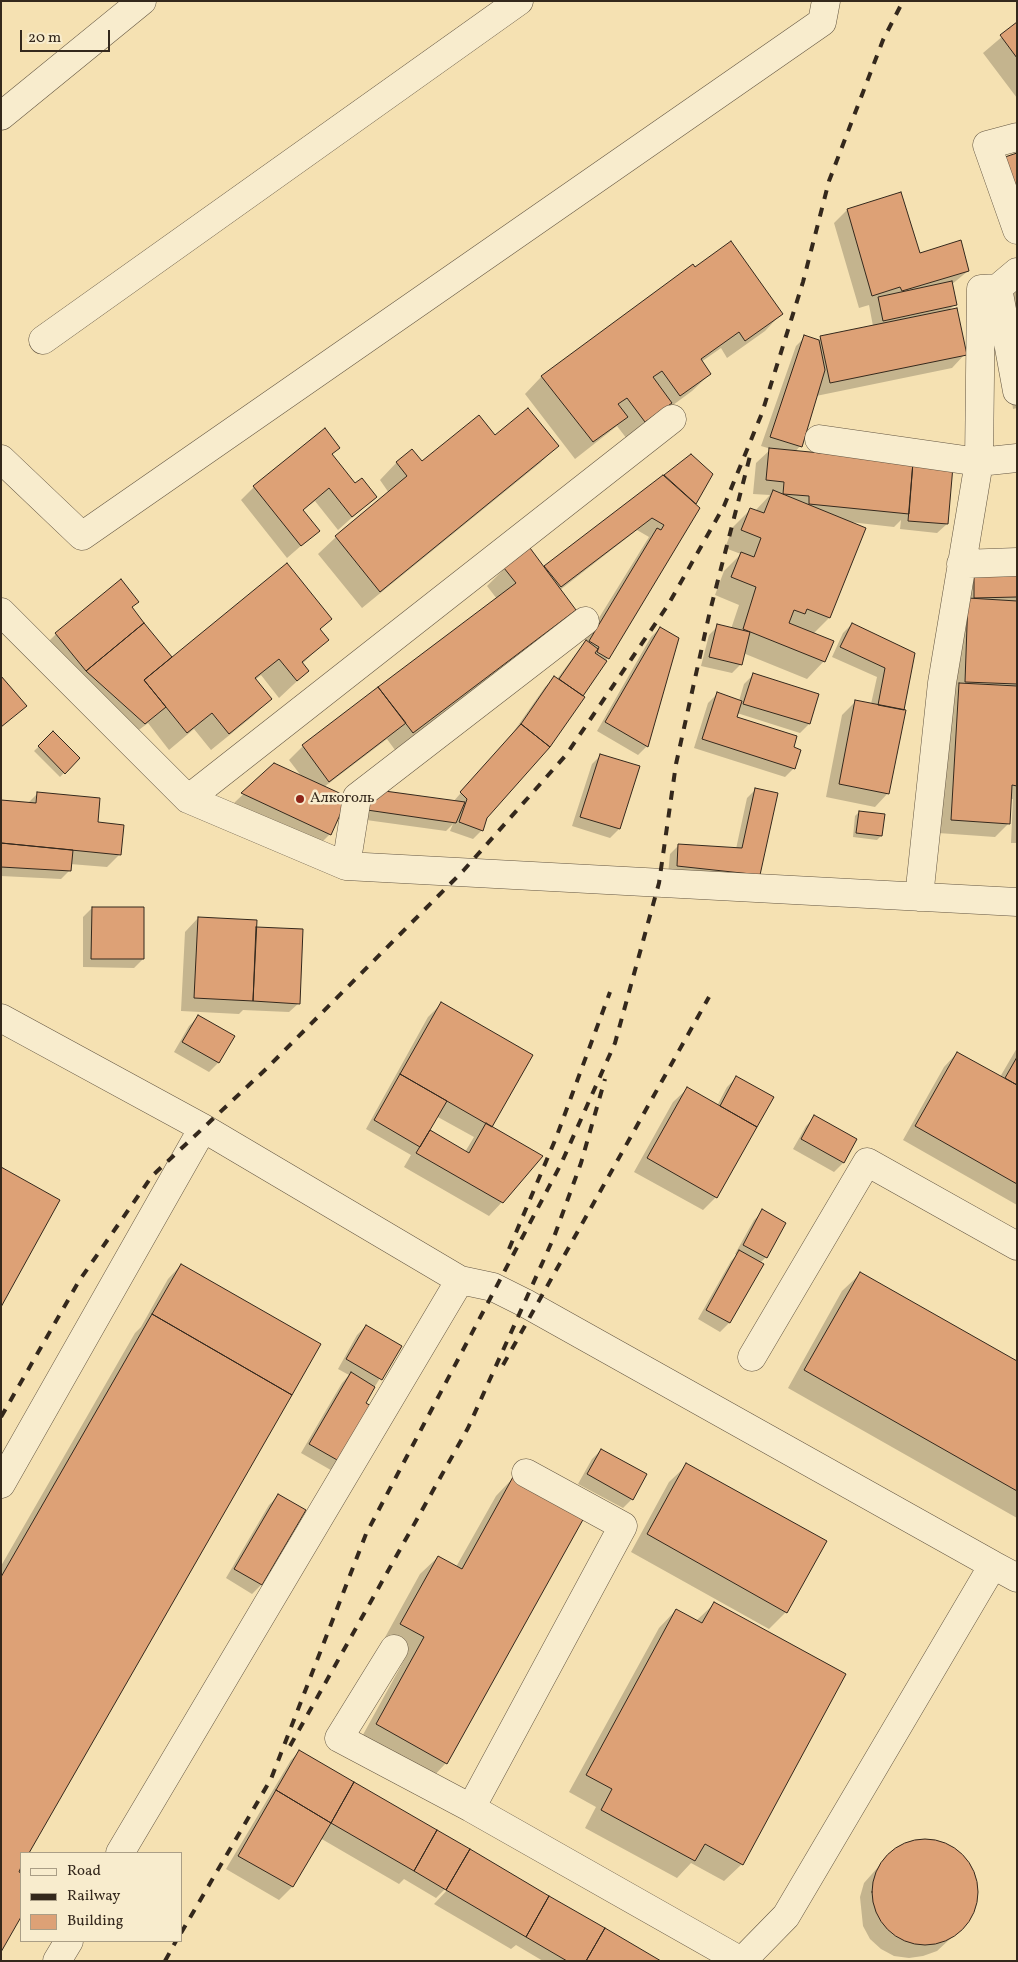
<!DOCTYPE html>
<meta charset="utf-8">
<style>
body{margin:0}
#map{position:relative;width:1018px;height:1962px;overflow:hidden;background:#f5e1b2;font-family:Vollkorn,serif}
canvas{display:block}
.frame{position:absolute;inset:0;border:2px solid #34281c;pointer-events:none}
.legend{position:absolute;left:20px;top:1852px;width:162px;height:90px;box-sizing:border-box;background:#f8eccd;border:1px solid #aa9e86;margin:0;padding:6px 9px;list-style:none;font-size:15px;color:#34281c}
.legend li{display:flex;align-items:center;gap:10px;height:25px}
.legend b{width:25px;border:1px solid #aa9e86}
.scale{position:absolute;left:20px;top:30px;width:90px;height:22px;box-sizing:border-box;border:2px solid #34281c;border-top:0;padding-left:6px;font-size:15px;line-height:18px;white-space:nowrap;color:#34281c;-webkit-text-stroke:4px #f8eccd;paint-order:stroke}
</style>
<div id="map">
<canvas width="1018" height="1962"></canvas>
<div class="frame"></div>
<ul class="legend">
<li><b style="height:6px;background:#f8eccd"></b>Road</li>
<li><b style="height:6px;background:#34281c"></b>Railway</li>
<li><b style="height:14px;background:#dda176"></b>Building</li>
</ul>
<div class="scale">20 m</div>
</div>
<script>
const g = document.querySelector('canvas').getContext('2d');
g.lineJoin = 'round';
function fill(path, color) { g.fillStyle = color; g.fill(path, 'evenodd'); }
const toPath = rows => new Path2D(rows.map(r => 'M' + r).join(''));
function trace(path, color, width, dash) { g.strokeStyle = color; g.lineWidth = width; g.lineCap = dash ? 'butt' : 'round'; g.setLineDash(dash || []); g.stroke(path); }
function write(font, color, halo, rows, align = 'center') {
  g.font = font + ' Vollkorn,serif'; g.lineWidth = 5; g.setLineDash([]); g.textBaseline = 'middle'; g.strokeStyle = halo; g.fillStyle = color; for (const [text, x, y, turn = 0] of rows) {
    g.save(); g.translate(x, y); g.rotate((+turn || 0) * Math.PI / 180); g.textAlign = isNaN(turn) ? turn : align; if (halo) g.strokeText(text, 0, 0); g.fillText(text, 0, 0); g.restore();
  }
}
const shadow = toPath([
 [1017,24,1017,98,983,53],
 [901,194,919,254,968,271,951,285,955,304,949,310,965,354,952,368,816,396,800,446,795,452,947,524,937,533,900,529,901,520,894,527,850,522,864,529,829,618,813,634,824,661,807,679,743,653,741,664,732,673,701,666,709,635,718,626,731,629,739,605,715,595,724,571,741,554,725,548,733,527,751,509,755,511,770,495,753,494,756,463,771,449,761,446,796,346,805,337,818,341,821,337,873,326,869,305,859,308,834,223,847,210],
 [1017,285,1017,408,1013,409,999,295],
 [782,313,765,331,727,358,721,348,701,362,710,374,692,391,627,439,617,426,575,459,525,394,542,376],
 [495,436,557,446,540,463,362,608,318,554,336,537,389,493,380,480,397,462,422,463],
 [339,448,331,455,355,485,375,497,338,530,315,501,302,511,318,531,287,558,241,500,254,487],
 [691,456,694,504,698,508,608,658,486,817,482,830,473,839,450,831,453,824,446,831,359,819,362,800,453,802,512,734,545,687,554,678,557,679,581,647,649,537,637,530,560,590,575,610,557,627,395,750,387,739,324,787,347,798,330,834,321,843,234,803,275,764,302,777,289,760,303,746,497,599,487,586,504,569,529,550,543,568],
 [1017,575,1017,843,1011,843,1013,799,1010,799,1009,823,995,837,938,833,955,613,974,576],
 [131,608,172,659,331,619,319,630,327,640,302,664,308,671,279,698,261,675,255,680,270,699,253,716,211,750,194,729,169,750,148,723,131,736,47,643,56,634],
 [852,624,914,653,888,793,875,807,826,797,842,715,856,701,871,704,877,677,832,657,843,633],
 [660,628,647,746,638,755,597,731,651,637],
 [753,675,809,724,800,733,737,713,736,718,792,748,794,768,785,777,694,748,708,703,717,694,739,701,744,684],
 [53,733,79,758,60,777,34,751],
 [601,755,619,829,610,838,572,826,592,764],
 [756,789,759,875,668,875,670,854,679,845,736,849,747,798],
 [38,793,96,823,120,854,107,867,70,864,70,870,61,879,1,876,1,801,27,804],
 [859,812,881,836,877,840,853,837,855,816],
 [92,908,143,959,134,968,83,967,83,917],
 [198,918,255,928,299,1003,289,1012,243,1010,239,1014,181,1011,185,932],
 [442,1003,490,1127,502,1202,489,1216,404,1167,411,1155,366,1129,428,1017],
 [436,1116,474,1137,465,1152,425,1135],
 [198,1017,218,1063,209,1072,174,1052,189,1026],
 [1017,1048,1017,1205,903,1140,944,1067,957,1053,1000,1077],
 [736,1078,716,1197,703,1210,634,1172,673,1102,687,1089,717,1106,727,1087],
 [815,1117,855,1140,843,1163,834,1172,793,1149,806,1126],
 [763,1211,766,1257,760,1263,729,1323,720,1332,698,1319,731,1261,737,1255,735,1254,754,1220],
 [181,1265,319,1345,28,1853,21,1853,21,1864,17,1872,21,1875,21,1915,1,1949,1,1566,135,1333,141,1327,168,1279],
 [860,1274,1017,1363,1017,1518,788,1388,842,1291],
 [366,1326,400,1346,364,1404,336,1473,301,1453,342,1383,349,1375,338,1369,357,1335],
 [601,1450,632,1499,623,1508,578,1484,592,1459],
 [687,1465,786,1612,769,1629,631,1552,669,1482],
 [513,1478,446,1763,429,1781,359,1742,407,1655,383,1641,420,1574,438,1557,456,1567,496,1496],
 [278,1496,304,1511,261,1585,252,1594,226,1578,269,1505],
 [714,1604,742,1864,724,1881,691,1863,677,1878,585,1828,596,1807,569,1792,659,1628,676,1610,696,1621],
 [300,1751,658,1961,543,1961,516,1945,511,1949,434,1904,451,1886,449,1885,436,1898,404,1879,399,1884,320,1838,292,1887,279,1900,226,1869,291,1760],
 [926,1840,941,1843,954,1850,965,1860,972,1872,976,1886,976,1901,971,1915,963,1927,937,1951,923,1956,909,1958,894,1956,881,1949,870,1939,863,1926,860,1897,864,1883,887,1857,898,1847,911,1842]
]);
const building = toPath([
 [1017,22,1017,58,1000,35,1017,22],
 [1017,153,1017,185,1012,186,1002,158,1017,153],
 [901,192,920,253,961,240,969,271,902,291,900,287,872,296,847,209,901,192],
 [731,241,783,314,745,341,739,332,701,359,711,374,680,396,662,371,653,377,672,403,645,422,627,398,618,404,628,417,593,442,541,376,693,264,695,267,731,241],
 [952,281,957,305,883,321,878,297,952,281],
 [957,308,967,355,830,383,820,336,957,308],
 [804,335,819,340,825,370,802,447,770,437,804,335],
 [528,408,559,446,380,592,335,536,407,476,396,462,412,449,422,461,479,415,495,435,528,408],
 [325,428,340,448,332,454,355,483,362,478,377,497,352,517,329,488,303,510,320,531,301,546,253,486,325,428],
 [769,448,913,462,909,514,809,504,809,496,783,494,784,482,766,480,769,448],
 [691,454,713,474,696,504,664,475,691,454],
 [913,462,953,466,948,524,908,521,913,462],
 [663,475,700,508,609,659,597,652,599,647,589,641,657,528,661,530,664,525,652,518,561,587,544,566,663,475],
 [773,490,866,528,830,618,807,609,805,614,794,610,789,623,834,641,825,662,743,629,756,587,731,577,741,552,754,557,761,538,741,530,750,508,764,513,773,490],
 [530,548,576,610,413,733,378,687,516,583,504,568,530,548],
 [287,563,332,619,320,629,329,640,302,662,309,671,297,681,279,659,255,678,272,699,229,734,212,713,187,733,144,680,287,563],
 [974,574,1017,574,1017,597,974,598,974,574],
 [121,579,139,602,132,607,144,623,86,671,55,633,121,579],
 [968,598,1017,601,1017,684,965,682,968,598],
 [144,623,172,657,144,680,166,707,145,724,86,671,144,623],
 [852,623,915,653,904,710,878,705,885,668,840,647,852,623],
 [717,624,750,632,742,665,709,657,717,624],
 [660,627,679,638,648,747,605,722,660,627],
 [586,640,598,649,595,653,607,661,583,696,559,679,586,640],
 [753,673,819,694,810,724,743,704,753,673],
 [1,676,27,706,1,727,1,676],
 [554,676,585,697,550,747,521,724,554,676],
 [959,683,1017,686,1017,786,1012,785,1010,824,951,820,959,683],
 [378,687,406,723,329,782,302,745,378,687],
 [717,692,742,701,737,717,797,736,794,747,801,750,795,769,702,739,717,692],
 [855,700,906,710,889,794,839,784,855,700],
 [521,724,550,747,487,818,483,831,459,822,467,799,460,792,521,724],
 [53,731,80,758,65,774,38,746,53,731],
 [600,754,640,766,620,829,580,817,600,754],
 [274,763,348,797,331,835,241,793,274,763],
 [755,788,778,793,760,875,677,866,678,844,742,848,755,788],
 [370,789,465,802,456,823,367,810,370,789],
 [37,792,100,798,98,822,124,825,121,855,1,843,1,800,36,803,37,792],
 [859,811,885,814,882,836,856,833,859,811],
 [1,843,73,850,71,871,1,867,1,843],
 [92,907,144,907,144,959,91,959,92,907],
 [198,917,257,920,253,1001,194,998,198,917],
 [256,927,303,929,300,1004,253,1001,256,927],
 [441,1002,533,1055,492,1127,400,1074,441,1002],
 [198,1015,235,1036,219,1063,182,1042,198,1015],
 [957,1052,1017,1085,1017,1184,915,1126,957,1052],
 [1017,1057,1017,1085,1005,1078,1017,1057],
 [400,1074,447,1101,420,1147,374,1120,400,1074],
 [736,1076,774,1097,757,1127,720,1106,736,1076],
 [687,1087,757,1127,717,1198,647,1158,687,1087],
 [814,1115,857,1139,844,1163,801,1139,814,1115],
 [486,1123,543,1156,503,1203,416,1153,430,1130,469,1153,486,1123],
 [1,1167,60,1200,1,1307,1,1167],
 [762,1209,786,1223,767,1258,743,1245,762,1209],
 [739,1250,764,1264,730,1323,706,1310,739,1250],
 [181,1264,321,1344,292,1395,152,1314,181,1264],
 [860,1272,1017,1361,1017,1491,804,1370,860,1272],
 [152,1314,292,1395,29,1853,21,1853,21,1867,19,1872,21,1873,21,1917,1,1952,1,1577,152,1314],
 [366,1325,402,1346,382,1380,346,1359,366,1325],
 [351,1372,375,1387,366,1403,378,1410,346,1465,309,1444,351,1372],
 [601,1449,647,1474,633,1500,587,1474,601,1449],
 [686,1463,827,1541,787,1613,647,1534,686,1463],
 [513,1477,585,1516,447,1764,376,1724,424,1637,400,1624,438,1556,462,1569,513,1477],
 [278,1494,306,1510,262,1585,234,1569,278,1494],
 [714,1602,846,1674,743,1865,705,1844,695,1861,601,1810,612,1789,586,1775,676,1609,702,1623,714,1602],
 [299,1750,354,1782,331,1823,276,1790,299,1750],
 [354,1782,437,1830,414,1871,331,1823,354,1782],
 [276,1790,331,1823,293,1887,238,1856,276,1790],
 [437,1830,470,1849,446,1890,414,1871,437,1830],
 '872 1892a53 53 0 1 1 106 0a53 53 0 1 1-106 0Z',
 [470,1849,549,1896,526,1937,446,1890,470,1849],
 [549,1896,605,1928,586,1961,567,1961,526,1937,549,1896],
 [605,1928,661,1961,586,1961,605,1928]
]);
const minor = toPath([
 [1,116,142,1],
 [1017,137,987,145,1017,230],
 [998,288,1017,272],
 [43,340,519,1],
 [819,439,979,462,1017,458],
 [1,459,82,536,822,22,826,1],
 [961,564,1017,562],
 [1,612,188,799,346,866,1017,902],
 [188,799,672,419],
 [346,866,357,797,585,621],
 [919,897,942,683,979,462,981,289,998,288,1017,391],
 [1,1018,203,1128,1,1484],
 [460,1280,493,1287,525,1303,993,1565,786,1916,742,1961],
 [752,1357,867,1162,1017,1246],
 [526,1473,623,1526,471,1808,741,1961],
 [993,1565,1017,1578],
 [394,1649,339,1738,471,1808],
 [120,1853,460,1280,203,1128],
 [57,1961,69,1941]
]);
const rail = toPath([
 [509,1249,556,1138,610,992],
 [503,1365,709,997],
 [1,1417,79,1281,152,1176,266,1069,463,871,566,755,668,605,724,506,762,413,803,282,829,181,883,40,903,1],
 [290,1746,468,1428,554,1237,581,1163,605,1079],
 [181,1933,271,1779,366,1534,561,1164,615,1043,659,883,676,764,710,611,750,456],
 [165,1961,176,1941]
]);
const markers = [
 [300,799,5,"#8f2418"]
];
const poiNames = [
 ["Алкоголь",310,799]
];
fill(shadow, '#0003');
fill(building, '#dda176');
trace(building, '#34281c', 1);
trace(minor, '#645642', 29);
trace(minor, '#f8eccd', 28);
trace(rail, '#34281c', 4, [9, 9]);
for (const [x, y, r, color] of markers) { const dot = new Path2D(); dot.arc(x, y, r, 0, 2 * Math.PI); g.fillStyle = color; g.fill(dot); trace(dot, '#f8eccd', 2); }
write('15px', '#34281c', '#f8eccd', poiNames, 'left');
</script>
